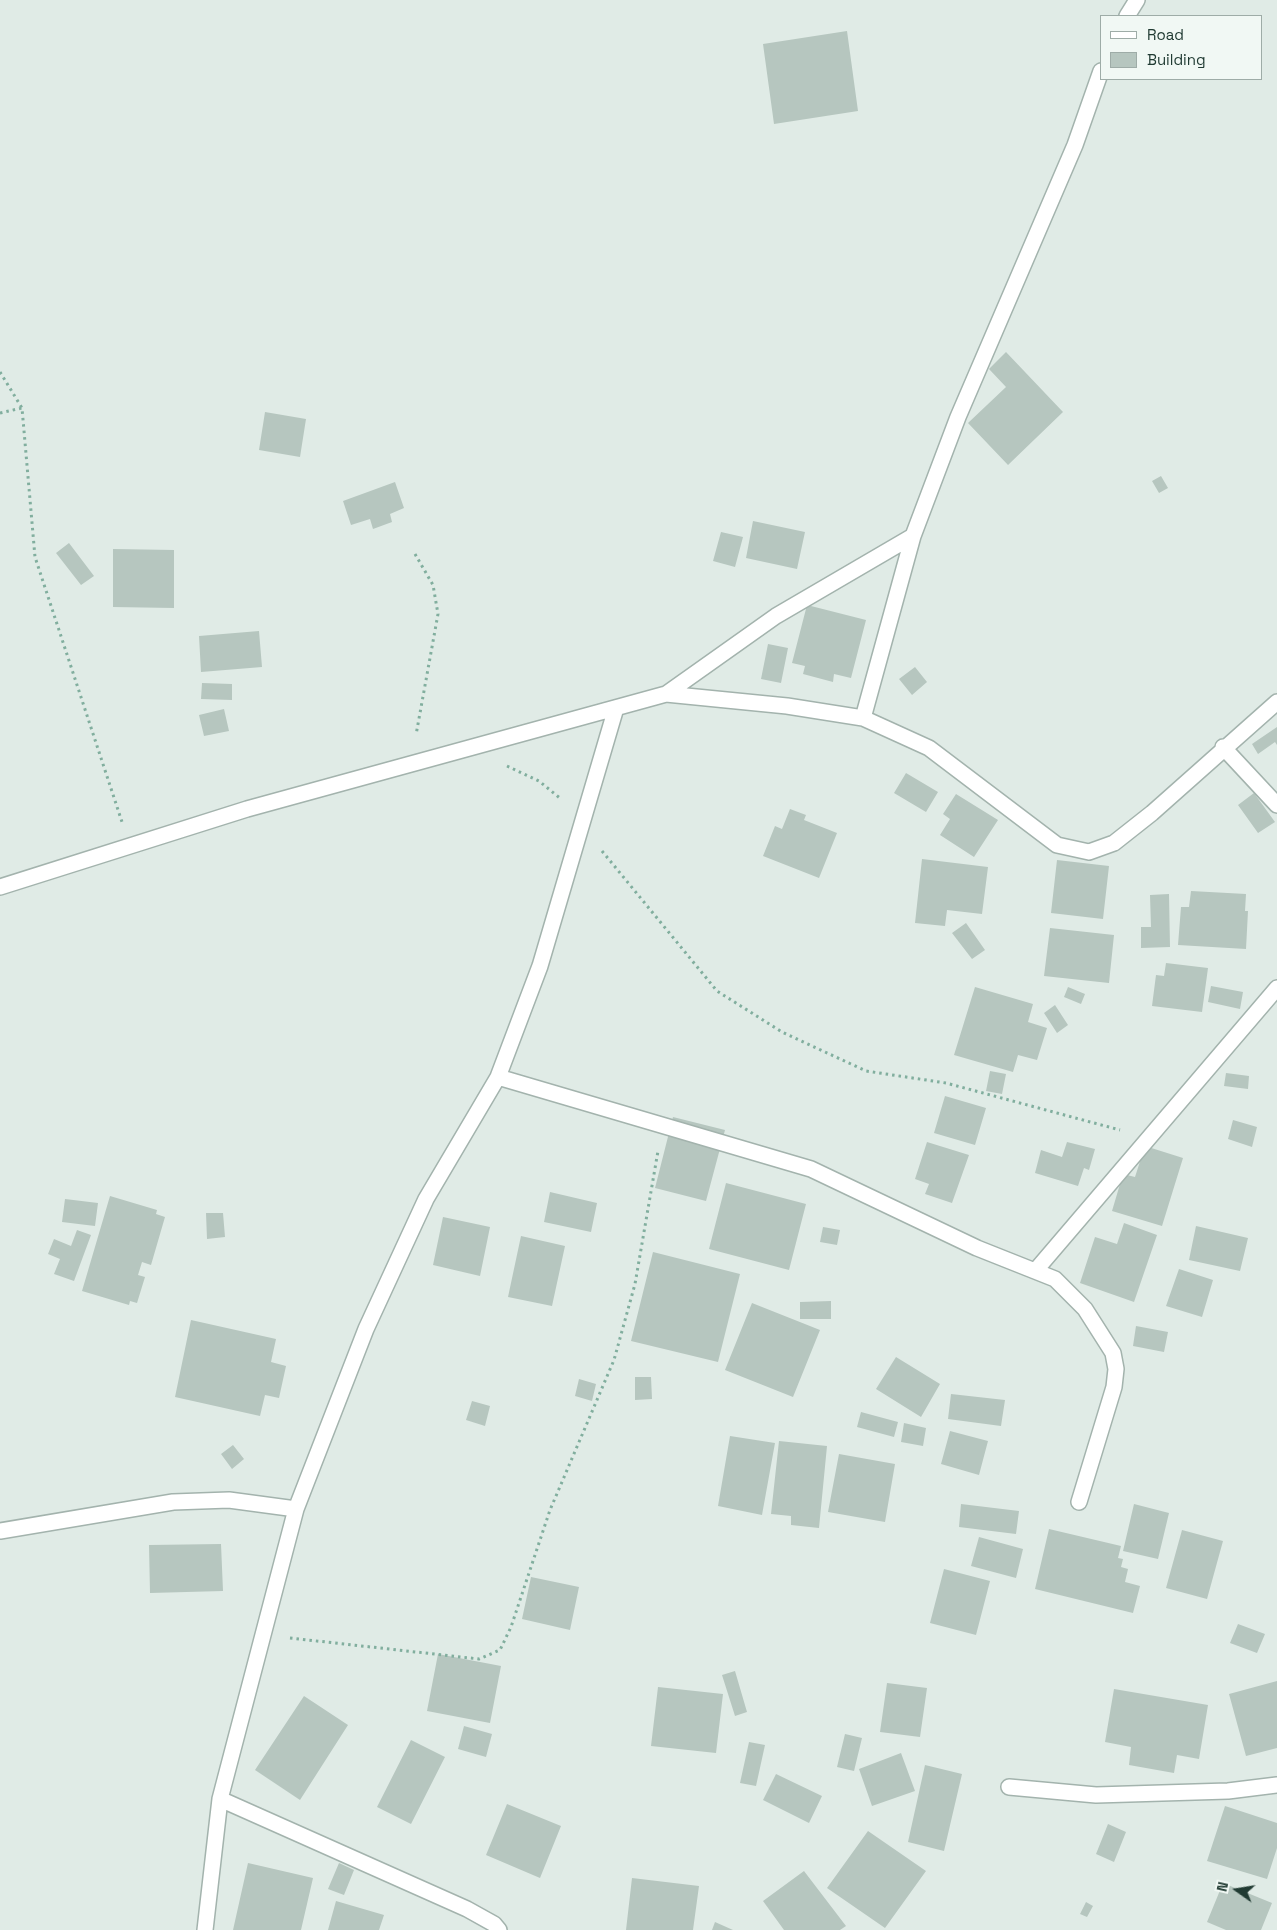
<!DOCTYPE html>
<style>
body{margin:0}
#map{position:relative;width:1277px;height:1930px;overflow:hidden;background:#e0ebe6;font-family:"Space Grotesk",sans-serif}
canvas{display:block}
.legend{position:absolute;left:1100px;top:15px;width:162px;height:65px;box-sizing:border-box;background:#f1f8f4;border:1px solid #9eaca7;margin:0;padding:6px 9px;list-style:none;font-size:15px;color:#213b33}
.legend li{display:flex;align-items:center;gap:10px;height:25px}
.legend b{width:25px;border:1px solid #9eaca7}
.north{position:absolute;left:1212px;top:1865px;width:50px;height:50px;-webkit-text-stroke:4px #f1f8f4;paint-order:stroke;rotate:283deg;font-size:14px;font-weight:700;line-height:20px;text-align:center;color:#213b33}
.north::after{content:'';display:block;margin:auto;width:18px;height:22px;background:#213b33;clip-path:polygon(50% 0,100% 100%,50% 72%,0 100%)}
</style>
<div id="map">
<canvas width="1277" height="1930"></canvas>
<ul class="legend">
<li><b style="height:6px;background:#fff"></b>Road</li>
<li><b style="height:14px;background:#b6c6bf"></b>Building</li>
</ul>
<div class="north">N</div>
</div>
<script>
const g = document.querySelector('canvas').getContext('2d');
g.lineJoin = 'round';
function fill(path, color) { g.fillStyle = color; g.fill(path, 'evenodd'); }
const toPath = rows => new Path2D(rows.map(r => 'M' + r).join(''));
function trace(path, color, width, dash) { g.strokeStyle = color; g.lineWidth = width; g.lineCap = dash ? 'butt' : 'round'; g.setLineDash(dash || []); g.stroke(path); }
const building = toPath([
 [847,31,858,111,774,124,763,44],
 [1006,352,1063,412,1008,465,968,423,1006,387,989,369],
 [265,412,306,419,300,457,259,450],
 [1161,476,1168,488,1159,493,1152,481],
 [395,482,404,508,390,514,392,522,373,529,370,519,351,525,343,501],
 [753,521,805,532,797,569,746,558],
 [721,532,743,537,735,567,713,561],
 [69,543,94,576,81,585,56,553],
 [113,549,174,550,174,608,113,607],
 [807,605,866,620,851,678,834,674,833,682,803,674,805,666,792,663],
 [259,631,262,667,201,672,199,636],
 [768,644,788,648,781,683,761,679],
 [915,667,927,682,912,695,899,679],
 [202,683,232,684,232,700,201,699],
 [224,709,229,731,204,736,199,715],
 [1277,727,1277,745,1275,742,1258,754,1252,744],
 [906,773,938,792,926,812,894,793],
 [1254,793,1275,822,1258,833,1238,805],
 [956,794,998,820,974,857,940,835,950,819,943,814],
 [790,809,806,815,804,820,837,833,819,878,763,856,775,826,782,829],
 [922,859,988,867,982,914,947,910,945,926,915,923],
 [1057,860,1109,866,1103,919,1051,913],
 [1191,891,1246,894,1245,911,1248,911,1246,949,1178,945,1181,907,1189,907],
 [1169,894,1170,947,1141,948,1141,927,1151,927,1150,895],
 [966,923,985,950,972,959,952,933],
 [1050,928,1114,935,1109,983,1044,976],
 [1166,963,1208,968,1202,1012,1152,1006,1156,975,1164,976],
 [1211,986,1243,992,1240,1009,1208,1002],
 [975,987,1033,1004,1028,1022,1047,1028,1037,1060,1018,1055,1013,1072,954,1055],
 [1068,987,1085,994,1081,1004,1064,997],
 [1055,1005,1068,1025,1057,1033,1044,1013],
 [990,1071,1006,1074,1002,1094,986,1091],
 [1226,1073,1249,1076,1248,1089,1224,1086],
 [945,1096,986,1108,975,1145,934,1133],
 [673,1117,725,1130,706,1201,655,1188],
 [1233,1120,1257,1127,1252,1147,1228,1139],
 [927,1142,969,1155,952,1203,925,1194,929,1184,915,1179],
 [1067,1142,1095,1149,1089,1170,1084,1168,1078,1186,1035,1173,1041,1150,1062,1157],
 [1145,1146,1183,1158,1162,1226,1112,1211,1123,1174,1135,1177],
 [726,1183,806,1204,789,1270,709,1249],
 [550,1192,597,1203,591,1232,544,1222],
 [110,1196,157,1210,156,1214,165,1217,151,1265,142,1262,138,1275,145,1277,137,1303,130,1301,129,1305,82,1291],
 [65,1199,98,1203,95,1226,62,1222],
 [206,1213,223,1213,225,1237,207,1239],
 [443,1217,490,1227,480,1276,433,1265],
 [1124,1223,1157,1235,1134,1302,1080,1283,1095,1237,1117,1244],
 [1196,1226,1248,1238,1240,1271,1189,1260],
 [823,1227,840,1230,837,1245,820,1242],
 [77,1230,91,1235,74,1281,54,1274,60,1259,48,1254,54,1239,71,1246],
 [521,1236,565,1246,552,1306,508,1297],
 [653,1252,740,1274,718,1362,631,1341],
 [1179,1269,1213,1280,1202,1317,1166,1306],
 [831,1301,831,1319,800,1319,800,1302],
 [752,1303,820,1330,793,1397,725,1370],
 [191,1320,276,1339,271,1362,286,1366,279,1398,265,1395,260,1416,175,1397],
 [1136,1326,1168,1332,1164,1352,1133,1346],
 [896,1357,940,1384,921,1417,876,1389],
 [635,1377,651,1377,652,1399,635,1400],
 [579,1379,596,1384,592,1401,575,1396],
 [951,1394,1005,1400,1001,1426,948,1419],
 [472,1401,490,1406,485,1426,466,1420],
 [861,1412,898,1422,894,1437,857,1427],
 [904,1423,926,1428,923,1446,901,1442],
 [950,1431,988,1441,979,1475,941,1464],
 [730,1436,775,1443,762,1515,718,1506],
 [779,1441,827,1446,819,1528,791,1525,791,1516,771,1514],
 [233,1445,244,1459,232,1469,221,1454],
 [839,1454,895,1464,885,1522,828,1512],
 [961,1504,1019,1511,1016,1534,959,1527],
 [1134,1504,1169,1513,1158,1559,1123,1551],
 [1049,1529,1121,1546,1118,1558,1123,1559,1121,1567,1128,1569,1125,1582,1140,1586,1133,1613,1035,1589],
 [1182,1530,1223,1541,1207,1599,1166,1588],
 [979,1537,1023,1549,1016,1578,971,1566],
 [221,1544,223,1591,150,1593,149,1545],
 [944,1569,990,1581,976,1635,930,1623],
 [531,1577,579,1587,570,1630,522,1619],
 [1238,1624,1265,1634,1257,1653,1230,1643],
 [438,1654,501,1666,490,1723,427,1711],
 [735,1671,747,1712,735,1716,722,1675],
 [1277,1681,1277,1748,1246,1756,1229,1694],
 [887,1683,927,1688,920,1737,880,1732],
 [658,1687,723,1694,716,1753,651,1746],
 [1114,1689,1208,1705,1199,1759,1177,1755,1174,1773,1129,1765,1131,1747,1105,1742],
 [304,1696,348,1725,300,1800,255,1770],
 [464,1726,492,1734,486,1757,458,1749],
 [845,1734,862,1738,854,1771,837,1767],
 [411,1740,445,1757,411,1824,377,1807],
 [749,1742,765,1745,756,1786,740,1783],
 [901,1753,915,1791,872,1806,859,1769],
 [925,1765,962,1774,944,1851,908,1842],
 [776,1774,822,1796,809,1823,763,1800],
 [507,1804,561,1826,540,1878,486,1855],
 [1225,1806,1277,1823,1277,1848,1267,1879,1207,1861],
 [1108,1824,1126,1832,1114,1862,1096,1854],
 [868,1831,926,1871,885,1928,827,1888],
 [248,1863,313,1878,301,1930,233,1930],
 [339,1863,354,1870,344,1895,328,1889],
 [804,1871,846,1926,840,1930,784,1930,763,1901],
 [632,1878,699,1886,693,1930,626,1930],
 [1223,1883,1272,1903,1261,1930,1226,1930,1207,1922],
 [336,1901,384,1915,379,1930,328,1930],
 [1086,1902,1093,1906,1087,1917,1080,1914],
 [715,1922,733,1930,712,1930]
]);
const path = toPath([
 [0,372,22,408,35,557,122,822],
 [0,413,22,408],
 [415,554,433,585,438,614,416,735],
 [507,766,539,781,561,799],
 [602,851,717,991,782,1032,866,1071,946,1083,1120,1130],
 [290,1638,479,1659,500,1650,511,1627,550,1510,614,1360,635,1284,658,1151]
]);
const minor = toPath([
 [1127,16,1137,0],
 [666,694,776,616,913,536],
 [863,718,913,536,958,417,1075,145,1101,71],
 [1223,747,1277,805],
 [0,887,247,809,666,694,787,706,863,718,929,748,1057,845,1089,852,1114,843,1152,813,1277,702],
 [498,1077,811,1169,977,1248,1055,1279,1085,1309,1113,1353,1116,1369,1114,1387,1079,1502],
 [1036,1270,1277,988],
 [0,1531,173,1502,229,1500,296,1509],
 [1009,1787,1096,1795,1228,1791,1277,1785],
 [220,1799,467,1909,494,1924,499,1930],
 [205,1930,220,1799,296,1509,366,1329,426,1199,498,1077,540,966,616,708]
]);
fill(building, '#b6c6bf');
trace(minor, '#a3b3ad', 18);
trace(path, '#81ae9e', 3, [2.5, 4]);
trace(minor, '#fff', 15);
</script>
